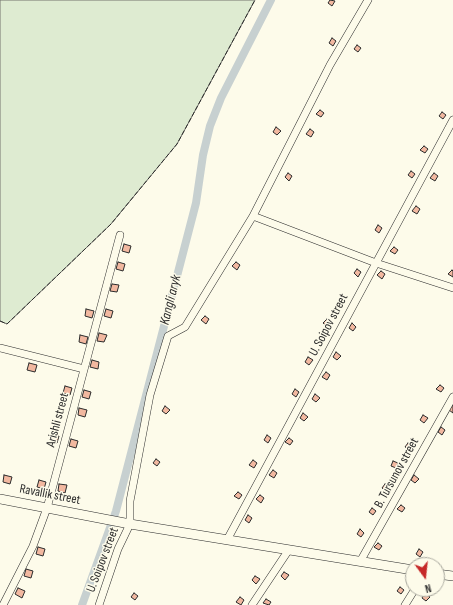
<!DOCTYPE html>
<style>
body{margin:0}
#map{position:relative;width:453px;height:605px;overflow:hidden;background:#fdfbea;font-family:"Sofia Sans Condensed",sans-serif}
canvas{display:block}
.north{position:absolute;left:405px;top:557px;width:40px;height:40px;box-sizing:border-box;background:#fdfbea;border:1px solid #a9a89e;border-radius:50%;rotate:165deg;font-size:11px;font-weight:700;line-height:16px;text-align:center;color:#2b2b2b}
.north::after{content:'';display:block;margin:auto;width:14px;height:18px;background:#c62828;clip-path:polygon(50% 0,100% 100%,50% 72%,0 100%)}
</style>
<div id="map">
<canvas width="453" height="605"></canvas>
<div class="north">N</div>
</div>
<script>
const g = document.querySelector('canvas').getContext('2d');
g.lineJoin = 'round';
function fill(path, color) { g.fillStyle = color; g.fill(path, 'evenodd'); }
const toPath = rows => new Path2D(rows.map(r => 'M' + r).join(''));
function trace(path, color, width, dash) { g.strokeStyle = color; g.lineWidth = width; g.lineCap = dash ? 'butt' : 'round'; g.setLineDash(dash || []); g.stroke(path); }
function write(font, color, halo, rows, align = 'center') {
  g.font = font + ' "Sofia Sans Condensed",sans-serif'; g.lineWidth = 3; g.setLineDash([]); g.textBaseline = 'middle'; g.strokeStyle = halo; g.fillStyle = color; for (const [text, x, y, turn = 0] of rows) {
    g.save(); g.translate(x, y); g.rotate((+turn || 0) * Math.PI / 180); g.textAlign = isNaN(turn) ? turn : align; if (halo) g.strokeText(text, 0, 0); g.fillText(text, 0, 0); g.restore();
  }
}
const green = toPath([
 [0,0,255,0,177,144,111,224,7,324,0,321,0,0]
]);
const canal = toPath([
 [82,605,116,511,196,203,203,155,210,126,221,98,271,0]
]);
const building = toPath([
 [330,0,335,1,332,6,328,3,330,0],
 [332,38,336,41,333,46,329,43,332,38],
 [357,45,361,48,358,52,354,49,357,45],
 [320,110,324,113,321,117,316,114,320,110],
 [442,112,446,115,443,119,439,116,442,112],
 [276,127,281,131,277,135,273,132,276,127],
 [310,129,314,132,311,137,306,134,310,129],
 [424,146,428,149,425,153,420,150,424,146],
 [411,171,415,174,412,178,408,175,411,171],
 [288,173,292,176,289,181,285,177,288,173],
 [434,173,438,176,435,181,430,178,434,173],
 [416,206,420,209,417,214,412,211,416,206],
 [378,225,382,228,379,233,375,230,378,225],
 [124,244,131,246,129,253,122,251,124,244],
 [394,247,398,250,395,254,390,251,394,247],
 [118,262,125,264,123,271,116,269,118,262],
 [236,262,240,265,237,270,232,266,236,262],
 [357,269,361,272,358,277,354,273,357,269],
 [452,270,453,271,453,277,448,274,452,270],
 [381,271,385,274,382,279,377,275,381,271],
 [112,284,119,285,117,292,110,291,112,284],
 [341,298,345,301,342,305,338,302,341,298],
 [86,309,94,311,92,318,85,316,86,309],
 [106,309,113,311,111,318,104,316,106,309],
 [205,316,209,319,206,324,201,320,205,316],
 [327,319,331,322,328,327,323,323,327,319],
 [352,323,356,327,353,331,349,328,352,323],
 [99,333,107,335,104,342,97,341,99,333],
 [80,335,88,337,86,344,79,342,80,335],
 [336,352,341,356,337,360,333,357,336,352],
 [308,357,313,360,309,365,305,362,308,357],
 [92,360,99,362,98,369,90,367,92,360],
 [29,363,37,365,35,372,27,370,29,363],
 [326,372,330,375,327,380,322,377,326,372],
 [440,385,444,388,441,392,436,389,440,385],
 [65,386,72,388,70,395,63,393,65,386],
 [295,389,299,392,296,397,292,394,295,389],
 [84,390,91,392,89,399,82,397,84,390],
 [315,394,320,398,316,402,312,399,315,394],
 [452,405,453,406,453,413,449,410,452,405],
 [165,406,170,410,166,414,162,411,165,406],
 [79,408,87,410,85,417,78,415,79,408],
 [303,413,308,417,304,421,300,418,303,413],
 [423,415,428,418,424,423,420,420,423,415],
 [441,427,445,430,442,435,438,432,441,427],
 [52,434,59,436,57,443,50,441,52,434],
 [267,435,271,438,268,443,264,440,267,435],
 [289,438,293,441,290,445,285,442,289,438],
 [71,439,78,441,76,448,69,446,71,439],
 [408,443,412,446,409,450,405,447,408,443],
 [156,459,160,462,157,466,153,463,156,459],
 [253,460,257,463,254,468,249,465,253,460],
 [393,461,398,463,396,468,391,466,393,461],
 [273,470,277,473,274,478,269,475,273,470],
 [4,475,12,477,10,484,3,482,4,475],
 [414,475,419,479,415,483,411,480,414,475],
 [39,480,46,482,44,489,37,487,39,480],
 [59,484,67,485,65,493,58,491,59,484],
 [385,484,390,487,386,491,382,488,385,484],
 [238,492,242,495,239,499,234,496,238,492],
 [260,495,264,498,261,503,256,499,260,495],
 [401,505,405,508,402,512,397,509,401,505],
 [372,508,376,511,373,515,369,512,372,508],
 [248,515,252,518,249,523,245,520,248,515],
 [360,529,364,533,361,537,357,534,360,529],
 [378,543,382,546,379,550,374,547,378,543],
 [38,547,45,549,43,556,36,554,38,547],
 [419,549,423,552,420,557,416,554,419,549],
 [26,569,33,571,31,578,24,576,26,569],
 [284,572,289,575,285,580,281,576,284,572],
 [255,576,260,579,256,584,252,580,255,576],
 [400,587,404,590,401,594,397,591,400,587],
 [18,588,25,591,22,598,15,594,18,588],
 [134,593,138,596,135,600,131,597,134,593],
 [425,593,430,597,426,601,422,598,425,593],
 [240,597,244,600,241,605,236,602,240,597],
 [266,599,271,602,269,605,263,603,266,599]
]);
const minor = toPath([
 [368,0,330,65,253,216,376,263,453,288],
 [0,348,84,369],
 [227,540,453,120],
 [361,560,453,397],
 [3,605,33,546,47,508,120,235],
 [99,605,118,549,130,524,130,501,150,395,168,336,185,327,253,216],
 [252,605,288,551],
 [405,605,415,589]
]);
const tertiary = toPath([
 [0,499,130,524,413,570],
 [437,574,453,576]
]);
const fence = toPath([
 [0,321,7,324,111,224,177,144,255,0]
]);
const streetNames = [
 ["U. Soipov street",329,325,-62],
 ["Arishli street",58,420,-75],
 ["B. Tursunov street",397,473,-61],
 ["Ravallik street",50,495,11],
 ["U. Soipov street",103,560,-69]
];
const waterNames = [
 ["Kangli aryk",171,300,-76]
];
fill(green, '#deebd1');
trace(green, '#74746e', 1);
trace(canal, '#c7d0d0', 8);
fill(building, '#f2b8a0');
trace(building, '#2b2b2b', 1);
trace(minor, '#2b2b2b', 8);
trace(tertiary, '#2b2b2b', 10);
trace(minor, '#fdfbea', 7);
trace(tertiary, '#fdfbea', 9);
trace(fence, '#2b2b2b', 1, [5, 2]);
write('13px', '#2b2b2b', '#fdfbea', streetNames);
write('italic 14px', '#2b2b2b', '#fdfbea', waterNames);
</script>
